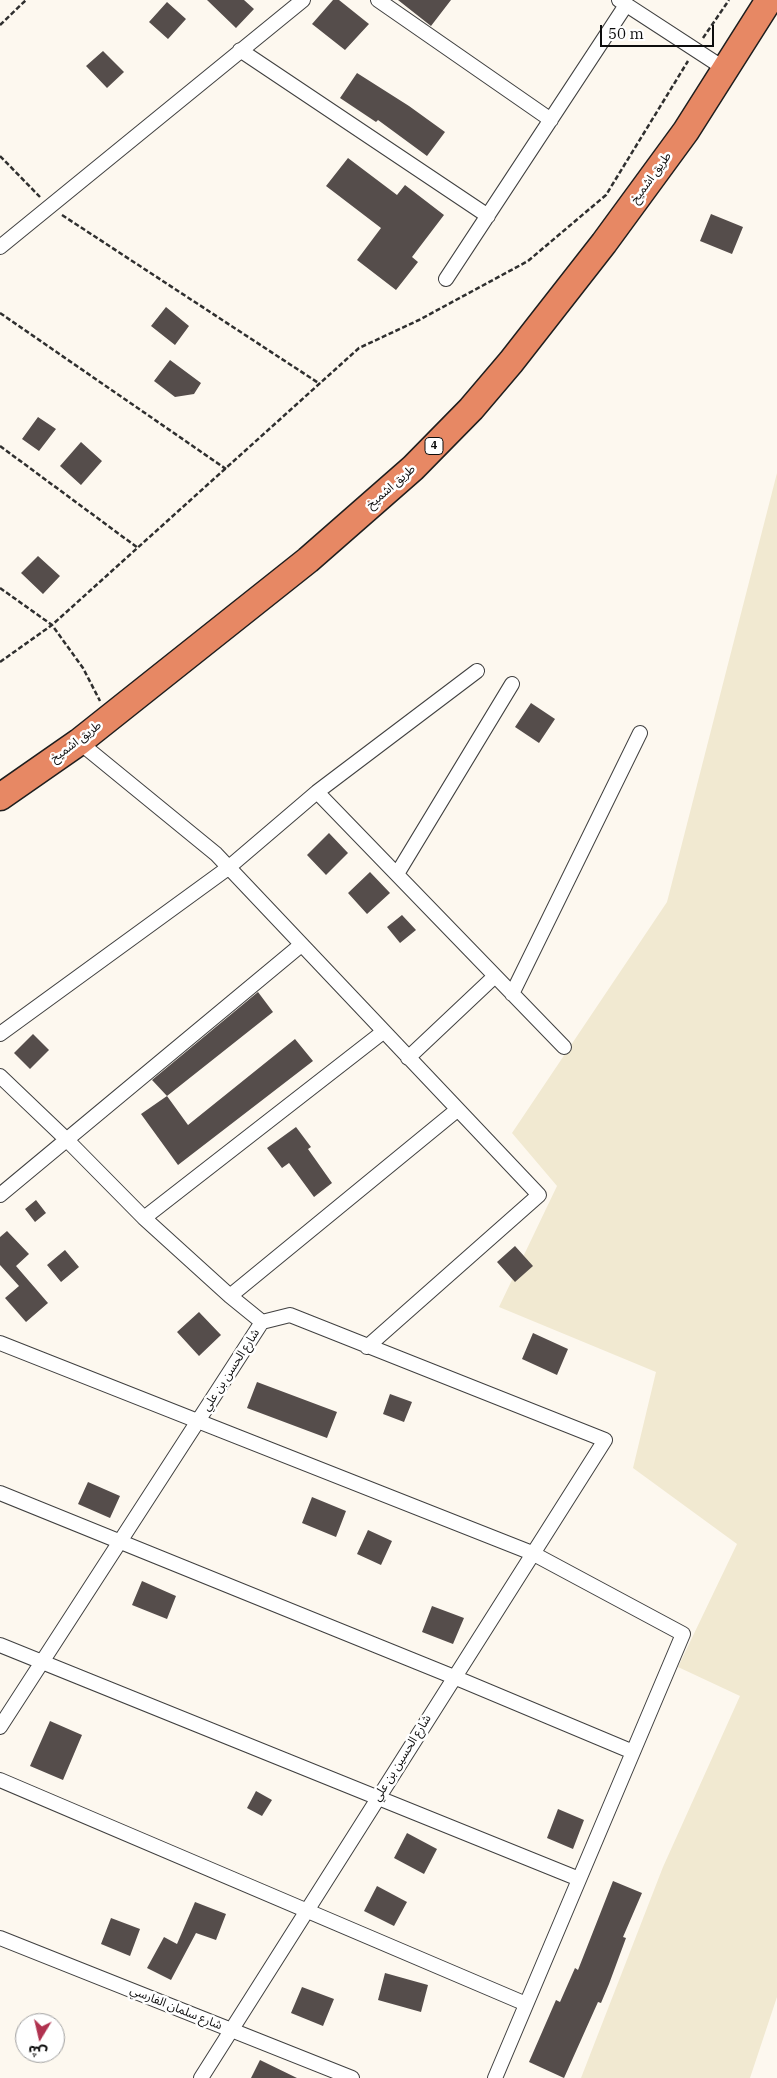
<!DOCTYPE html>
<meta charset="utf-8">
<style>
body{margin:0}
#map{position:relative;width:777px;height:2078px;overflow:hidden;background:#fdf8ef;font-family:"IBM Plex Serif","Noto Sans Arabic",serif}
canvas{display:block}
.north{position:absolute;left:15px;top:2013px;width:50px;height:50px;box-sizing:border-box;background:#fff;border:1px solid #9e9e9e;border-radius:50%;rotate:189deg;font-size:14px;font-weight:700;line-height:20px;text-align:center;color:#0d0d0d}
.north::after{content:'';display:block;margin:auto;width:18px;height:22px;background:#b0324f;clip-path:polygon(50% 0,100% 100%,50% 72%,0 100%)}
.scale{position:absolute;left:600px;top:25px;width:114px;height:22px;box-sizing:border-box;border:2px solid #0d0d0d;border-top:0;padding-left:6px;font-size:15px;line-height:18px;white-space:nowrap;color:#0d0d0d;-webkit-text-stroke:4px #fff;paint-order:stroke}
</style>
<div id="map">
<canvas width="777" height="2078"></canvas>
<div class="north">ش</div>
<div class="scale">50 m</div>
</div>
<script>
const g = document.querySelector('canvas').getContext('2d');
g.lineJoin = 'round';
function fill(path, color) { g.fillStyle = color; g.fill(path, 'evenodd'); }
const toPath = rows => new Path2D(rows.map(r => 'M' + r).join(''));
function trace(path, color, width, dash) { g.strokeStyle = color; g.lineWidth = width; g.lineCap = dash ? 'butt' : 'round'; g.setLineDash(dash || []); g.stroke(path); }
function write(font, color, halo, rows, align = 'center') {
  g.font = font + ' "IBM Plex Serif","Noto Sans Arabic",serif'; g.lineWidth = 5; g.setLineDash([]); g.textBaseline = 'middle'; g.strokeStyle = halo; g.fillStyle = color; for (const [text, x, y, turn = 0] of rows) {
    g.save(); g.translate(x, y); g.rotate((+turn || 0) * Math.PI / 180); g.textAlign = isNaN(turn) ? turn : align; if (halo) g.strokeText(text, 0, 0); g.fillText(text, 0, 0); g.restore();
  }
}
const farmland = toPath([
 [777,473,777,1997,750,2078,581,2078,663,1867,740,1696,678,1667,737,1544,633,1468,656,1372,499,1307,557,1186,512,1133,667,902]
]);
const building = toPath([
 [207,0,244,0,254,9,236,28],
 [333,0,339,0,369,24,345,50,312,24],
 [398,0,451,0,431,26],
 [167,2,186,19,168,39,149,22],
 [103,51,124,72,107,88,86,66],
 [357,73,409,106,445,132,427,156,378,120,376,122,340,98],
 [348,158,397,195,405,185,444,215,412,257,418,262,396,290,357,260,381,228,326,186],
 [711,214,743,227,732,254,700,241],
 [166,307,189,326,175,345,151,326],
 [170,360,201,383,194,394,175,397,154,381],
 [38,417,56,429,39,451,22,439],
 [81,442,102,461,81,485,60,466],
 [38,556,60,576,43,594,21,573],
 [531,703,555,719,539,743,515,727],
 [329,833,348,853,326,875,307,855],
 [370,872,390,893,367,914,348,893],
 [402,915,416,930,400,943,387,927],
 [258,992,273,1012,167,1096,152,1080],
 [33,1034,49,1050,30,1069,14,1053],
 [295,1039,313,1061,178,1165,141,1114,167,1096,188,1125],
 [296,1127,311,1147,308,1149,332,1183,314,1197,289,1163,282,1168,267,1148],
 [36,1200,46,1213,35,1222,25,1209],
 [7,1231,29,1254,16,1266,48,1303,26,1322,5,1298,19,1286,0,1265,0,1237],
 [515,1246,533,1266,515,1282,497,1262],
 [65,1250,79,1267,61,1282,47,1265],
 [199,1312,221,1335,199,1356,177,1332],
 [533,1333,568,1349,557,1375,522,1359],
 [257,1382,337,1412,327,1438,247,1408],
 [390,1394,412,1402,404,1422,383,1414],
 [88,1482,120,1496,110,1518,78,1504],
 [312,1497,346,1511,336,1537,302,1523],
 [368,1530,392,1541,381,1565,357,1554],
 [142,1581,176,1596,167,1619,132,1605],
 [432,1606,464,1618,453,1644,422,1632],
 [50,1721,82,1735,63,1780,30,1766],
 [256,1791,272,1800,262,1816,247,1808],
 [558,1809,584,1820,573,1849,547,1838],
 [407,1833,437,1849,424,1874,394,1858],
 [613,1881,642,1893,623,1937,626,1938,609,1984,601,2003,598,2002,564,2078,529,2062,556,2000,560,2002,575,1968,578,1970],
 [377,1886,407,1902,394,1926,364,1911],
 [195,1902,226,1914,216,1940,196,1933,171,1980,147,1968,164,1937,177,1944],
 [111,1918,140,1929,130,1956,101,1944],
 [385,1973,428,1985,421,2012,378,2000],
 [302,1987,334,1999,323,2026,291,2013],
 [260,2060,297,2078,251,2078]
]);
const path = toPath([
 [0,25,26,0],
 [703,38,729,0],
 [0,156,40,197],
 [62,215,320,384],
 [0,313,226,469],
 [0,446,138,548],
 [0,588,52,625,83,668,100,701],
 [0,662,52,625,359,348,419,320,528,261,606,195,688,61]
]);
const street = toPath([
 [378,0,551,120],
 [619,0,725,69],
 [240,50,488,216],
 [0,247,303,0],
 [446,279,626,5],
 [79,742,216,854,539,1195,367,1347],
 [317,792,564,1047],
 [397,874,512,684],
 [512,994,640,733],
 [0,1034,228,868,317,792,477,671],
 [408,1058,495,976],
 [0,1076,66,1139,144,1218,230,1296,262,1322],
 [0,1195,301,945],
 [144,1218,383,1032],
 [230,1296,457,1110],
 [0,1343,532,1553,683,1634,495,2078],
 [0,1493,454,1677,633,1752],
 [0,1645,579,1879],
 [0,1727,262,1322,290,1315,605,1440,201,2078],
 [0,1780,526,2004],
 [0,1938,352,2078]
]);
const highway = toPath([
 [0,797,79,742,308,560,413,468,471,409,511,362,604,243,686,131,769,0]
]);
const shields = [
 [434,446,18]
];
const shieldNames = [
 ["4",434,446]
];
const streetNames = [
 ["طريق اشميخ",651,178,-54],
 ["طريق اشميخ",391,487,-41],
 ["طريق اشميخ",76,742,-37],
 ["شارع الحسن بن علي",231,1370,-57],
 ["شارع الحسين بن علي",402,1758,-58],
 ["شارع سلمان الفارسي",176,2008,22]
];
fill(farmland, '#f1e9d1');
fill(building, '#554d4b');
trace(street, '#404040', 16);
trace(highway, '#1e1e1e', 29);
trace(path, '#2f2f2f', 2.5, [5, 2.5]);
trace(street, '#fff', 14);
trace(highway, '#e78864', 26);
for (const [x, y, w] of shields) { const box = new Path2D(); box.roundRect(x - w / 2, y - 8.5, w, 17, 4); g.fillStyle = '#fff'; g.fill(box); trace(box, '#0d0d0d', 1); }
write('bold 11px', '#0d0d0d', null, shieldNames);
write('12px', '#0d0d0d', '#fff', streetNames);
</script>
